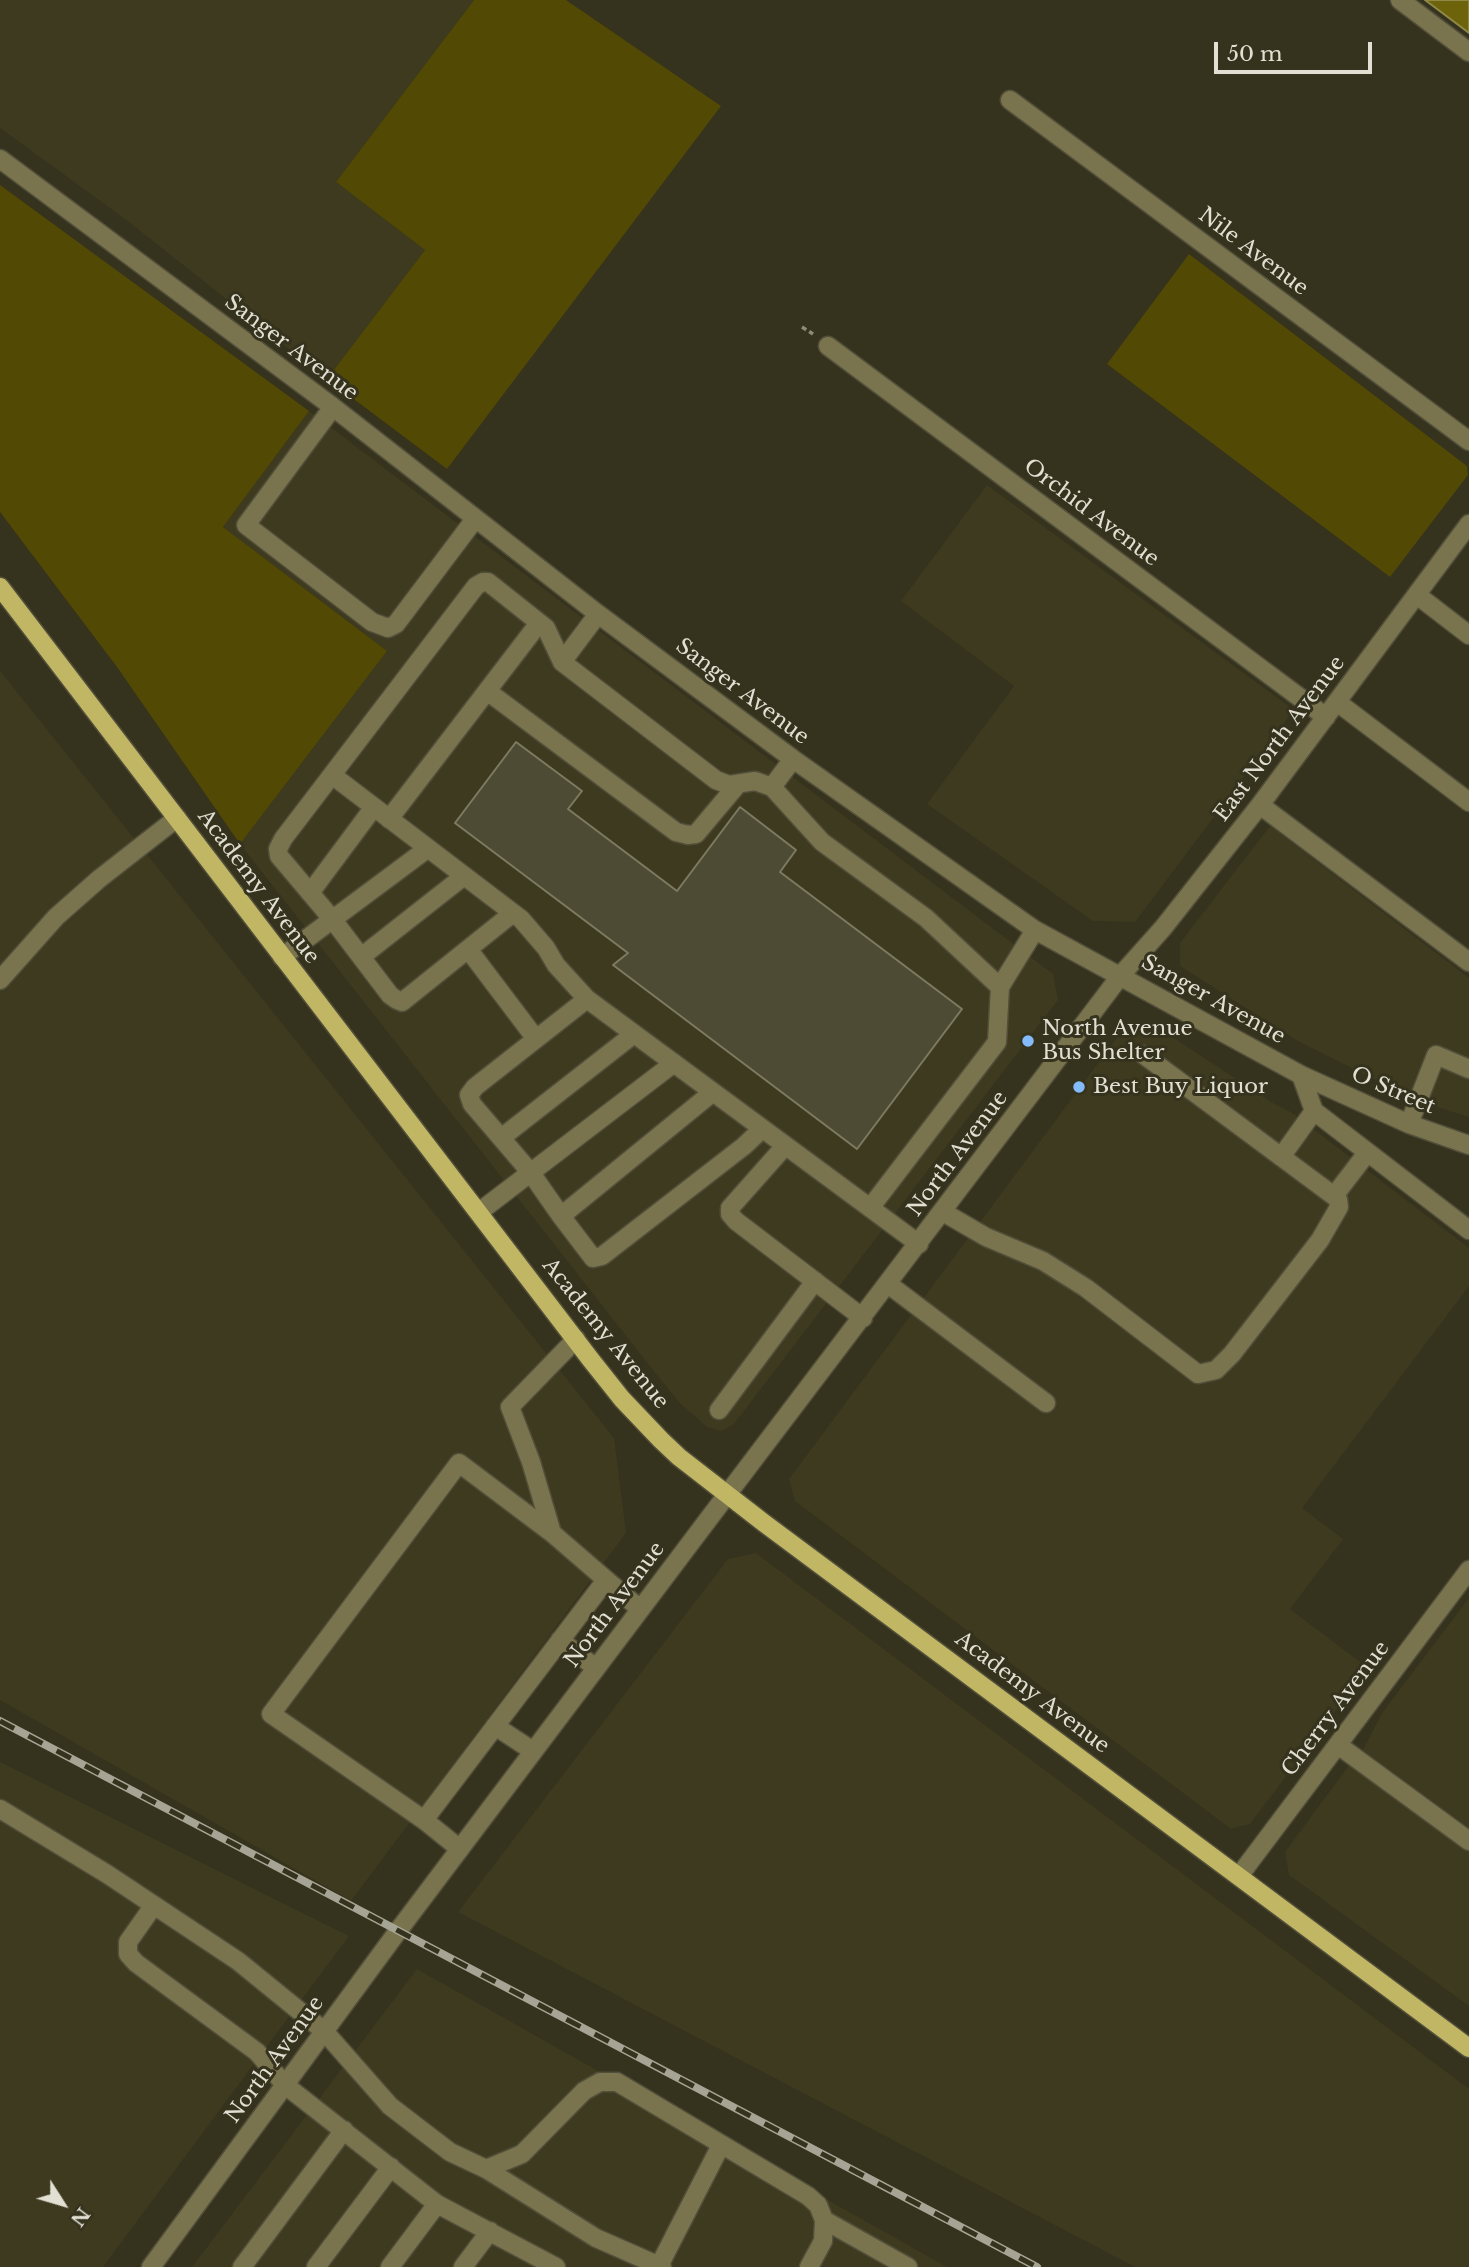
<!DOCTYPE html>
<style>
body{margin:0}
#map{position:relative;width:1469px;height:2267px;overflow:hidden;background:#35321d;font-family:"Libre Baskerville",serif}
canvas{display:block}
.north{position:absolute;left:28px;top:2169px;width:70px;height:70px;-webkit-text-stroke:5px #35321d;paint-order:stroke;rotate:127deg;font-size:19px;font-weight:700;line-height:28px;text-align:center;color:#e1e0d3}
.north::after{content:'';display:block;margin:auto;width:24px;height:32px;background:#e1e0d3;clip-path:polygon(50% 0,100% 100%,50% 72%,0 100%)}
.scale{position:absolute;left:1214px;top:42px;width:158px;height:32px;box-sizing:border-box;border:4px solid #e1e0d3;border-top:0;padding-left:9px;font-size:21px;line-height:24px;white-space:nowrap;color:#e1e0d3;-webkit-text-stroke:5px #35321d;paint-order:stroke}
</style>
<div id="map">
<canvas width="1469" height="2267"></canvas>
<div class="north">N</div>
<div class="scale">50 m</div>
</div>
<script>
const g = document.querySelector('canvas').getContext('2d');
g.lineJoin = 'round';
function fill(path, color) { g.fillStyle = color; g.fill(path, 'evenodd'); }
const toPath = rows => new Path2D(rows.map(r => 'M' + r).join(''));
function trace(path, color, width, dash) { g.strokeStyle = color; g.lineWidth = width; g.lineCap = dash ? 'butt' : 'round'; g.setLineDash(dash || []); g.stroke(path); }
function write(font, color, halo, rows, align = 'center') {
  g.font = font + ' "Libre Baskerville",serif'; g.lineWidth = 6; g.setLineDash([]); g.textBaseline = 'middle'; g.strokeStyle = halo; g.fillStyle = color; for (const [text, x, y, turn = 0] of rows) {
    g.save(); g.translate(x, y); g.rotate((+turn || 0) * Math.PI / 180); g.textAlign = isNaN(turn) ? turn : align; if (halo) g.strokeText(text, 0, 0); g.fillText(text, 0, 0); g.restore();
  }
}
const built = toPath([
 [0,0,474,0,336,182,425,250,327,379,129,222,0,128],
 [309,411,1053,974,1058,1000,734,1424,721,1431,707,1427,680,1403,656,1374,240,844,387,651,223,527],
 [987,485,1290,707,1291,714,1135,922,1093,921,927,804,1014,686,901,601],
 [0,671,614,1438,626,1533,351,1901,0,1700],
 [1270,826,1469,978,1469,1117,1418,1101,1298,1041,1180,966,1180,943],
 [1154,1025,1273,1103,1291,1112,1469,1248,1469,1286,1302,1508,1343,1539,1290,1609,1368,1668,1250,1824,1231,1829,795,1501,789,1479,1125,1027],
 [756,1553,1469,2089,1469,2267,1135,2267,458,1912,728,1559],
 [1469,1598,1469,1828,1363,1750,1382,1713],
 [0,1762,349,1936,103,2267,0,2267],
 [1350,1764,1469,1851,1469,2006,1289,1875,1285,1852],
 [417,1969,947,2267,192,2267]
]);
const green = toPath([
 [474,0,566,0,721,106,447,469,327,379,425,250,336,182],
 [0,185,309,411,223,527,387,651,240,844,117,667,0,512],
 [1189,254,1467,466,1468,475,1390,577,1107,364]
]);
const water = toPath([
 [1425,0,1469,0,1469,33,1425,0]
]);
const building = toPath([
 [516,742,582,791,568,809,677,891,740,807,796,850,780,872,962,1009,857,1149,613,965,628,953,455,823,516,742]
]);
const path = toPath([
 [802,327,813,334]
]);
const minor = toPath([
 [1400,0,1469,52],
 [1010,100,1469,441],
 [0,159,333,407,598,614,793,759,1035,930,1301,1075,1409,1124,1469,1145],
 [828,346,1326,717],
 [333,407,246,525,372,622,388,628,396,624,475,519],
 [1417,595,1469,635],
 [562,662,598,614],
 [487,691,676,832,688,835,696,834,738,784],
 [1337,702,1469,802],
 [332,775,521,919,546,948,556,965,587,999,919,1244],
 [772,787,793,759],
 [1260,805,1469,962],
 [389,819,539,623],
 [310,893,374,807],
 [513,913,402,1002,397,1000,390,995,333,920,279,856,278,849,283,839,476,586,483,582,488,582,546,628,562,662,716,780,729,785,755,781,772,787,822,842,926,918,1000,987],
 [468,949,536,1039],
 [282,957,427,849],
 [361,957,464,876],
 [0,980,56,917,99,879,177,818],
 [1301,1075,1314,1111,1469,1230],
 [713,1092,561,1216,593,1258,602,1256,744,1146,762,1129],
 [1409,1124,1436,1055,1469,1069],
 [501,1138,634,1034],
 [785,1146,730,1208,730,1214,736,1221,863,1318],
 [1281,1157,1314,1111],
 [1334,1196,1367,1153],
 [870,1208,997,1042,1000,987,1035,930],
 [479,1212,674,1063],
 [943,1212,986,1237,1043,1261,1086,1288,1198,1374,1216,1370,1232,1354,1320,1240,1339,1207,1338,1199,1144,1055],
 [561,1216,531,1173,472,1104,469,1095,475,1087,587,999],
 [888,1284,1046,1403],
 [576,1339,510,1407,531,1462,552,1533,640,1609],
 [719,1410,815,1281],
 [552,1533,459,1463,271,1714,424,1820,606,1580],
 [560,1640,596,1668],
 [495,1726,533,1751],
 [1338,1745,1469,1841],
 [0,1809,107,1874,238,1961,324,2031,390,2106,450,2152,486,2169,522,2154,584,2091,600,2082,617,2082,808,2196,818,2205,824,2220,823,2241,809,2267],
 [424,1820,460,1849],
 [1239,1876,1469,1570],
 [154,1905,128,1942,128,1954,136,1963,257,2052,285,2085,437,2204,556,2267],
 [486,2169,596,2238,662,2267],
 [824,2220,908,2267],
 [659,2266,721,2145],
 [151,2267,398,1931,704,1525,1121,975,1163,928,1260,805,1469,524],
 [242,2267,344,2130],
 [316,2267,391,2167],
 [390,2267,437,2204],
 [463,2267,490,2231]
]);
const major = toPath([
 [0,587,591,1360,622,1399,661,1440,679,1457,764,1523,1469,2048]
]);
const rail = toPath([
 [0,1721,1037,2267]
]);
const markers = [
 [1028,1041,7,"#84bcfb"],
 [1079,1087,7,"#84bcfb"]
];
const streetNames = [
 ["Nile Avenue",1253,252,37],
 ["Sanger Avenue",291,348,37],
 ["Orchid Avenue",1091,513,37],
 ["Sanger Avenue",742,692,37],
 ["East North Avenue",1280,739,-53],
 ["Academy Avenue",258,887,53],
 ["Sanger Avenue",1213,1000,29],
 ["O Street",1393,1091,23],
 ["North Avenue",958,1154,-53],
 ["Academy Avenue",605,1334,51],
 ["North Avenue",615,1605,-53],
 ["Academy Avenue",1032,1693,37],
 ["Cherry Avenue",1336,1709,-53],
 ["North Avenue",275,2060,-54]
];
const poiNames = [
 ["North Avenue",1042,1029],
 ["Bus Shelter",1042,1053],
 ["Best Buy Liquor",1093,1087]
];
fill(built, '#3e3a1f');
fill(green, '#514904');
fill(water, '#6c630b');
trace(water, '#8f8847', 2);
fill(building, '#4d4b34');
trace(building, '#7d7a62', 2);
trace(minor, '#514e3a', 21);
trace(major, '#514e3a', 21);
trace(path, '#8c8a79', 3.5, [5, 3.5]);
trace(minor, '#79744e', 18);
trace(major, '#c0b663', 18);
trace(rail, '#a6a494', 8);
trace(rail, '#35321d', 5, [16]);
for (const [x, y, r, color] of markers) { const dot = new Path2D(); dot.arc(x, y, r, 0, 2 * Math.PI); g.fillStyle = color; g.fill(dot); trace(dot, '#35321d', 2.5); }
write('21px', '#e1e0d3', '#35321d', streetNames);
write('21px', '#e1e0d3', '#35321d', poiNames, 'left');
</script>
